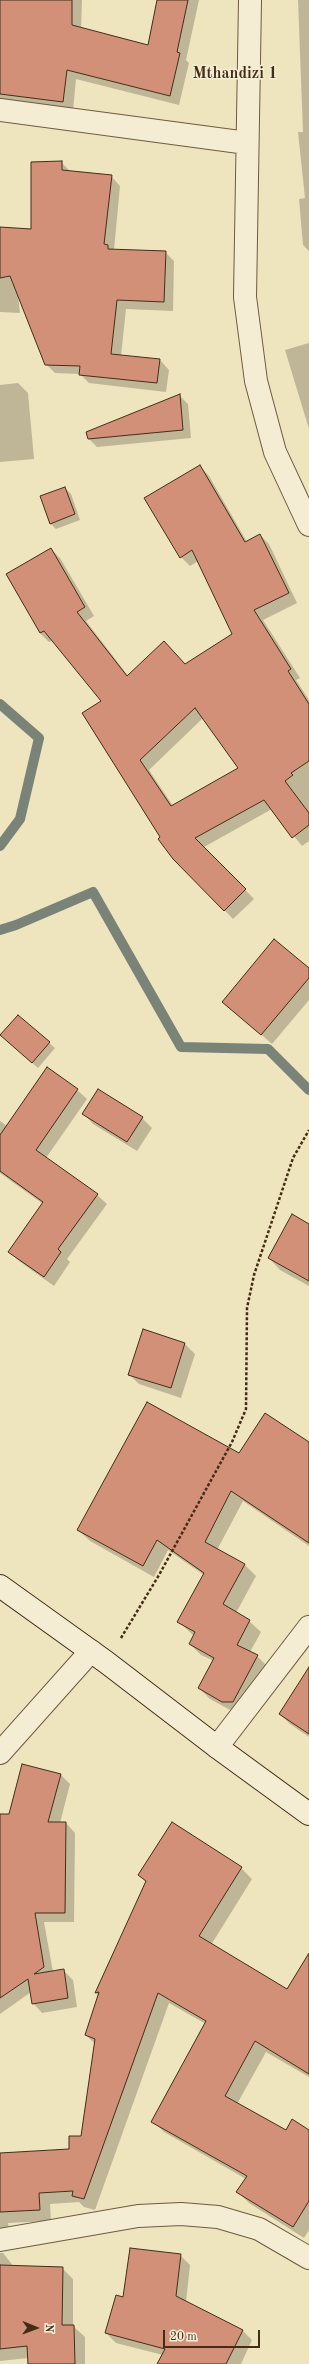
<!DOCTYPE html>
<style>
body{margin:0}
#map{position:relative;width:309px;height:2364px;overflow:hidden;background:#eee4bd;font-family:"Old Standard TT",serif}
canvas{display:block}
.north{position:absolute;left:16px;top:2308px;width:40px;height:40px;-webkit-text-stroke:3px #f4edd4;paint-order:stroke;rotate:91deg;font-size:11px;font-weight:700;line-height:16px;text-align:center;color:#442d17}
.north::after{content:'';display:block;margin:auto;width:14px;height:18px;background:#442d17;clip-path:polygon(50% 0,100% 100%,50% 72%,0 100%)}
.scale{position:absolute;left:163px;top:2330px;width:97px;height:18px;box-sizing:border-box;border:2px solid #442d17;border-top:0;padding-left:5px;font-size:12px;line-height:14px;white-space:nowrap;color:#442d17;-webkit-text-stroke:3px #f4edd4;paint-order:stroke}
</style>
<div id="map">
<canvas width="309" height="2364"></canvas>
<div class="north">N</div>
<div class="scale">20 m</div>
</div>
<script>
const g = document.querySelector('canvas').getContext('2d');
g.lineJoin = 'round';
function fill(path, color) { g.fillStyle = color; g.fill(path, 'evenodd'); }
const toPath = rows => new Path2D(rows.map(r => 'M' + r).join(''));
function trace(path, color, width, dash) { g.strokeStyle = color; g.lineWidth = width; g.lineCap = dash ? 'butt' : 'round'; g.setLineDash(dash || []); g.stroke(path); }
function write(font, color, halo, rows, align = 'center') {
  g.font = font + ' "Old Standard TT",serif'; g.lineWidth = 3; g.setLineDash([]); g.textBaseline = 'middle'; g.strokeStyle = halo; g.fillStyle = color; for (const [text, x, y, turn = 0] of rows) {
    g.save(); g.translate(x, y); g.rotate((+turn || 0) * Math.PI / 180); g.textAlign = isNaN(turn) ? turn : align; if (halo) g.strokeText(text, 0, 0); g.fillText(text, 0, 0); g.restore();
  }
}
const shadow = toPath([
 [0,0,82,0,81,29,149,46,158,0,199,0,186,60,189,63,179,105,76,79,73,111,0,102],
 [298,0,309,0,309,251,303,245,299,199,305,198,298,132,303,132],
 [61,162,70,171,111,176,120,186,114,250,165,252,174,261,173,311,126,309,121,356,160,360,169,370,166,392,89,383,80,374,55,373,46,364,18,295,20,313,0,312,0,228,32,230],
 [309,343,309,429,285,350],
 [18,383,28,393,34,459,0,462,0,385],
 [179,395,188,404,191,438,97,447,89,439],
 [200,466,209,476,247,542,260,535,269,544,297,603,263,620,300,678,296,680,309,700,309,841,302,846,272,809,204,847,254,899,233,919,174,858,161,838,102,702,53,640,49,642,40,633,51,549,60,558,94,616,86,621,129,677,185,665,233,634,198,561,190,566,181,557],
 [203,718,239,768,173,806,149,770],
 [65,488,71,494,80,520,56,529,50,523],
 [309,970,309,1000,272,1044,223,1001],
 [7,1041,49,1043,55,1048,38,1068],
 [77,1090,87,1099,46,1158,97,1195,107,1204,67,1259,70,1262,54,1286,19,1261,10,1252,43,1204,0,1173,0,1121,7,1126],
 [84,1114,142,1118,152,1128,137,1151,93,1124],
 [309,1225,309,1286,280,1270,269,1258],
 [143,1330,185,1344,195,1354,181,1398,139,1384,129,1374],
 [240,1454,309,1470,309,1546,243,1501,217,1550,245,1565,256,1576,236,1613,249,1621,261,1632,250,1652,257,1656,268,1667,234,1712,210,1699,199,1688,214,1661,201,1655,190,1644,194,1636,179,1622,204,1575,168,1550,154,1577,90,1541,78,1530],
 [309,1678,309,1737,290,1724,280,1714],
 [61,1775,70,1784,60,1823,66,1823,75,1833,74,1922,44,1922,53,1972,63,1970,73,1980,77,2007,42,2013,33,2003,31,1992,0,2014,0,1815,10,1815],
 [241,1868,252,1879,211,1945,288,1990,309,1962,309,2077,266,2052,237,2104,286,2131,309,2131,309,2230,304,2238,249,2203,238,2192,246,2179,164,2132,153,2121,206,2024,169,2003,95,2210,84,2207,79,2202,50,2204,51,2221,8,2223,10,2238,0,2246,0,2154,70,2150,82,2137,95,2044,86,2035,99,1996,96,1993,147,1883,139,1875],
 [0,2253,3,2253,14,2267,62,2268,73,2279,73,2326,85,2337,85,2364,29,2364,28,2358,0,2361],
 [180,2255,190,2265,186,2302,242,2330,252,2340,241,2364,169,2364,163,2355,116,2343,106,2333,124,2298]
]);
const stream = toPath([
 [0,704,39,738,20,819,0,846],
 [0,930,16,925,93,892,181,1047,268,1049,309,1090]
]);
const building = toPath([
 [0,0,72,0,72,25,148,45,157,0,188,0,177,52,180,53,170,96,67,70,63,102,0,94,0,0],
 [62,161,62,170,112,175,104,244,108,245,108,249,166,251,164,302,117,300,111,354,160,359,157,383,79,375,80,366,45,365,10,276,0,278,0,227,31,229,31,162,62,161],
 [180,394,183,430,88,439,86,432,180,394],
 [200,465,245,542,260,534,289,593,254,610,291,669,288,671,309,704,309,761,291,773,293,775,285,781,309,813,309,825,292,838,264,800,195,838,246,889,224,911,173,859,158,839,160,837,82,713,101,701,44,631,40,633,6,574,51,548,85,607,77,612,127,676,164,641,185,664,232,634,192,550,180,558,144,498,200,465],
 [195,708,238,768,171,806,140,760,195,708],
 [65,487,75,514,50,524,40,496,65,487],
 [274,939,309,968,309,978,261,1035,222,1002,274,939],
 [18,1015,50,1042,32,1063,0,1035,18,1015],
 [47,1067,78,1089,36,1150,98,1194,58,1249,61,1252,44,1277,8,1252,43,1202,0,1171,0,1135,47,1067],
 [98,1089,143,1117,127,1142,82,1114,98,1089],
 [292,1214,309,1224,309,1281,268,1258,292,1214],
 [143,1329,185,1343,171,1388,128,1375,143,1329],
 [147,1402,239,1453,265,1413,309,1442,309,1543,231,1491,205,1542,245,1564,223,1604,250,1620,237,1645,258,1655,233,1702,222,1702,198,1688,214,1658,189,1644,195,1632,177,1622,204,1573,157,1540,143,1566,77,1530,147,1402],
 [309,1667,309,1734,279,1714,309,1667],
 [22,1764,61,1774,48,1822,66,1822,65,1913,35,1913,44,1967,34,1974,64,1969,68,1998,32,2004,28,1979,0,1998,0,1814,9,1814,22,1764],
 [172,1822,242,1867,199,1936,287,1989,309,1953,309,2074,255,2041,225,2096,286,2130,292,2119,309,2130,309,2201,293,2227,236,2192,247,2176,151,2122,206,2021,158,1993,84,2199,72,2196,73,2191,39,2193,40,2210,0,2212,0,2153,69,2149,69,2136,81,2136,95,2039,85,2035,99,1992,95,1993,146,1881,138,1875,172,1822],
 [130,2248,181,2254,176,2296,243,2330,226,2364,157,2364,165,2349,105,2333,116,2295,123,2297,130,2248],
 [0,2265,63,2267,62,2325,74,2325,75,2364,28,2364,27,2346,0,2349,0,2265]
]);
const path = toPath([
 [121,1638,159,1575,232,1442,246,1409,247,1308,254,1275,293,1158,309,1130]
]);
const street = toPath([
 [250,0,245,297,256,381,275,452,309,525],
 [0,110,247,143],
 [217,1747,309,1627],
 [0,1753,91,1651],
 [0,2240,138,2216,181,2214,218,2217,259,2229,309,2258]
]);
const secondary = toPath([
 [0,1586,106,1662,217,1747,309,1814]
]);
const quarterNames = [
 ["Mthandizi 1",235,74]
];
fill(shadow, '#0003');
trace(stream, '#798378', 10);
fill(building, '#d19077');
trace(building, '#442d17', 1);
trace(street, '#6e5b40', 24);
trace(secondary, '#442d17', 24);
trace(path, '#442d17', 2.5, [3, 2]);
trace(street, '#f4edd4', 22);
trace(secondary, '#f4edd4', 22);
write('bold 16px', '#442d17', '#f4edd4', quarterNames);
</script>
